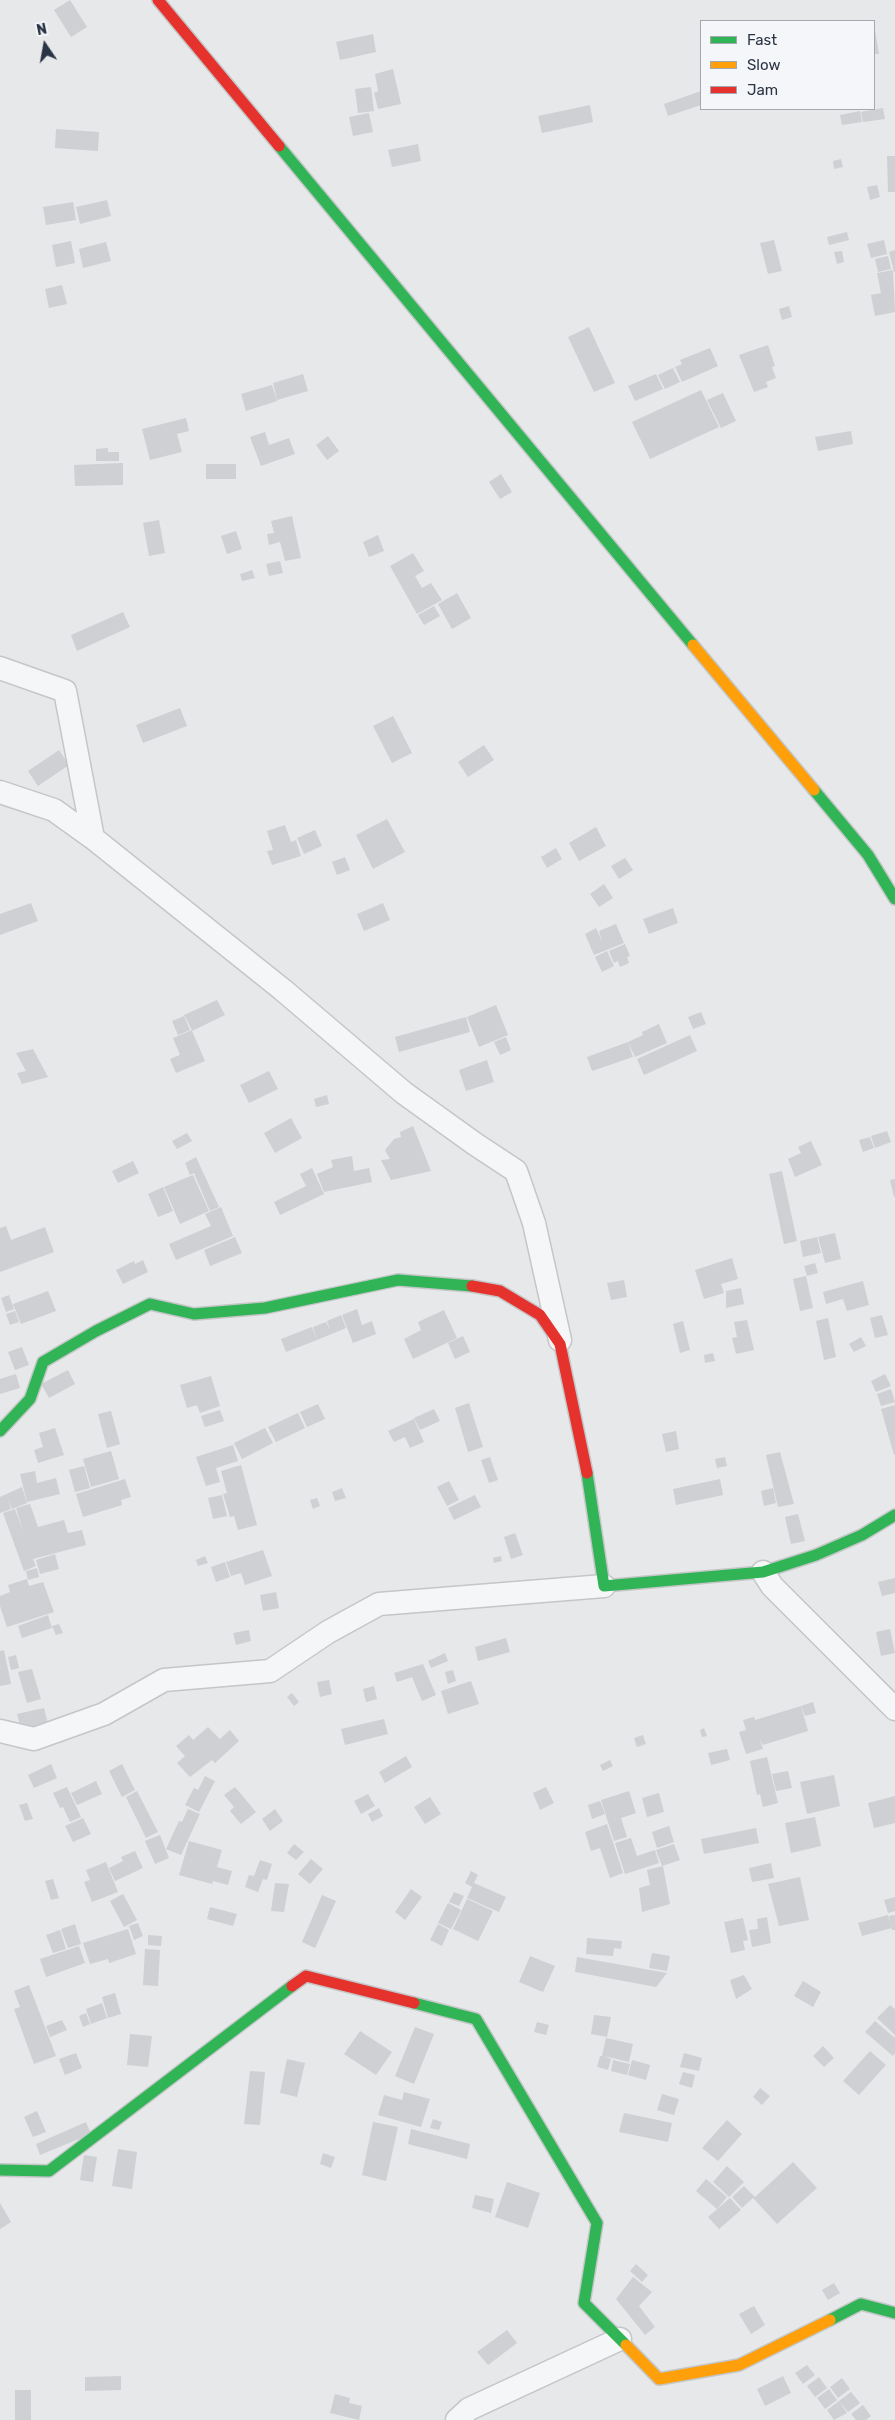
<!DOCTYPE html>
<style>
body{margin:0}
#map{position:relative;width:895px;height:2420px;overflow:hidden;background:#e6e8ea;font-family:Rubik,sans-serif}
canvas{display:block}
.legend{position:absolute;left:700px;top:20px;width:175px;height:90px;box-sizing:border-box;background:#f4f6f9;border:1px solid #a4a8b1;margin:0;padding:6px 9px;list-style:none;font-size:15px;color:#2b3445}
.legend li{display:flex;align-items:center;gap:10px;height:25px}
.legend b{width:25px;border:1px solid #a4a8b1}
.north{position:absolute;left:20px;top:20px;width:50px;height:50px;-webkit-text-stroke:4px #f4f6f9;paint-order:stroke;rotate:348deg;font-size:14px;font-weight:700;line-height:20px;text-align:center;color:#2b3445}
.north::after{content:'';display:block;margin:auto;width:18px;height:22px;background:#2b3445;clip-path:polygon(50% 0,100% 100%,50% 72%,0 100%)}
</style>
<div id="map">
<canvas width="895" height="2420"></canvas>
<ul class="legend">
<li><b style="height:6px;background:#30b455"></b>Fast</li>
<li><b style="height:6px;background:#ff9f0a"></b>Slow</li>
<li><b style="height:6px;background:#e5322d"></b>Jam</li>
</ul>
<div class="north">N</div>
</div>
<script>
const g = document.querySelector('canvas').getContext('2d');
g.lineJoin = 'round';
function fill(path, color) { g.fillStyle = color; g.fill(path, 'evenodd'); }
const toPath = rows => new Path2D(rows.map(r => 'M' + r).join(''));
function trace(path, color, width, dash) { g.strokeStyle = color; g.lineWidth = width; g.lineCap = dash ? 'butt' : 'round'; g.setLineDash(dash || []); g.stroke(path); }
const building = toPath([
 [70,0,87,27,71,37,54,10],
 [874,24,879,54,874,54],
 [373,34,376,52,340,60,336,42],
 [393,69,401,104,378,109,374,93,378,91,375,74],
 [371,87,374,111,358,113,355,89],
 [701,91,701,105,668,116,664,104],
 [590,105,593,122,542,133,538,116],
 [883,108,885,119,863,122,861,112],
 [860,111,862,122,842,125,840,115],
 [369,113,373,132,353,136,349,117],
 [56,129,99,132,98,151,55,148],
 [418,144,421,161,392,167,388,150],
 [887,156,895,156,895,192,888,192],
 [841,159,843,167,834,169,833,161],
 [877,185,880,197,870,200,867,187],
 [107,200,111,216,80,224,76,207],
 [73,202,76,220,46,225,43,207],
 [847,232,849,240,829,245,827,237],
 [774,240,782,271,768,274,760,243],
 [884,240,887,254,871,258,867,244],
 [71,241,75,263,56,267,52,245],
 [106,242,111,261,83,268,79,249],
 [895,250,895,272,894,272,889,252],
 [842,251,844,262,837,264,834,252],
 [888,256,891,269,878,272,875,259],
 [893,270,895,312,875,316,871,295,881,293,877,273],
 [62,285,67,304,49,308,45,289],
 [789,306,792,317,782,320,779,309],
 [589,327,615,383,594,392,568,337],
 [768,345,775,366,772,367,776,378,766,382,768,387,754,392,739,355],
 [710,348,718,366,682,382,675,367,682,364,680,360],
 [673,368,680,382,665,389,658,375],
 [303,374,308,391,277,400,273,383],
 [656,374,663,389,635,401,628,386],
 [272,385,277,401,246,411,241,394],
 [701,390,719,427,650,459,632,422],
 [723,393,736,421,721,428,707,400],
 [186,418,189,431,177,434,182,452,150,460,142,429],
 [851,431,853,444,818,451,815,437],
 [265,432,269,445,289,438,295,454,261,466,250,437],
 [328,436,339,451,327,460,316,445],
 [108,448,108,452,119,452,119,461,96,461,96,449],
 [123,463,123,485,75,486,74,465],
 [206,464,236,464,236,479,206,479],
 [501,474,512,492,500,499,489,482],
 [292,516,301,558,285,561,280,542,269,545,267,534,274,533,271,521],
 [159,520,165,553,149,556,143,523],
 [236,531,242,549,227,554,221,536],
 [378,535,384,551,369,557,363,542],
 [413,553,424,571,415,576,422,588,431,583,442,600,417,614,390,566],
 [280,561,283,573,269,576,266,564],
 [252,570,255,578,242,581,240,574],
 [457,593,471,618,452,629,438,604],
 [434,606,440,616,424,625,418,615],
 [123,612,130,627,77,651,71,635],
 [180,708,187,726,143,743,136,725],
 [393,716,412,753,392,763,373,726],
 [484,745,494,760,468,777,458,762],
 [59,750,69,765,38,786,28,771],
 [387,819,405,852,373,869,356,835],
 [285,825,291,842,296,840,301,856,272,865,267,851,273,850,267,831],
 [596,827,606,846,579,861,569,843],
 [315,830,322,846,304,854,297,838],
 [556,848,562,859,547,868,541,857],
 [345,857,350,870,337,875,332,862],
 [625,858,633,870,619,879,611,866],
 [604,884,613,898,599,907,590,894],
 [31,903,38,921,0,935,0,914],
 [383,903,390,920,364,931,357,914],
 [673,908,678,923,649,934,643,919],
 [616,924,624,943,594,955,585,934,596,928,602,941,599,931],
 [625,944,630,956,627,957,629,963,620,967,618,961,614,963,609,951],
 [607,951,614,966,602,972,595,957],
 [217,1000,225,1015,192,1031,205,1061,176,1073,170,1059,180,1055,173,1038,192,1030,184,1015],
 [496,1005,508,1035,479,1047,467,1017],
 [701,1012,706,1024,693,1029,688,1017],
 [184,1016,190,1030,178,1035,172,1021],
 [466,1017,470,1032,399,1052,395,1037],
 [659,1024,667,1043,635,1057,628,1042,643,1035,642,1032],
 [690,1035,697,1051,644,1075,637,1059],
 [506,1037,511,1050,500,1055,494,1042],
 [628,1042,633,1057,592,1071,587,1057],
 [33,1049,48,1077,22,1084,17,1073,26,1071,16,1053],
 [487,1060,494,1082,466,1091,459,1070],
 [269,1071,278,1089,249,1103,240,1085],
 [327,1095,329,1104,316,1107,314,1099],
 [291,1118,302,1138,275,1153,264,1133],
 [413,1126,431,1171,391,1180,381,1160,390,1159,385,1150,394,1139,401,1137,400,1132],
 [887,1131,891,1142,875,1148,871,1136],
 [187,1133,192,1141,177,1149,172,1141],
 [870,1137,874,1148,863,1152,859,1140],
 [811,1141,822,1165,795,1177,788,1159,801,1153,798,1147],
 [352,1156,354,1171,369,1168,372,1182,324,1192,317,1174,333,1167,331,1160],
 [196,1157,219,1207,210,1211,194,1173,190,1175,185,1163],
 [133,1161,139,1173,118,1183,112,1171],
 [312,1168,324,1194,280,1215,274,1202,306,1186,300,1174],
 [782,1171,797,1241,784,1244,769,1174],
 [193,1175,209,1211,180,1224,164,1187],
 [895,1179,895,1197,894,1197,890,1180],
 [163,1187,173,1211,158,1217,148,1194],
 [221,1207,233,1236,176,1260,169,1244,211,1226,205,1214],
 [6,1226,11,1240,45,1227,54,1252,0,1272,0,1228],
 [835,1233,841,1259,825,1263,818,1237],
 [235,1237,242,1253,210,1266,204,1250],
 [817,1237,821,1253,803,1257,800,1241],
 [732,1258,738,1279,721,1284,724,1293,704,1299,695,1270],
 [143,1260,148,1272,123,1284,116,1270,134,1261,135,1264],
 [815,1263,818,1273,807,1276,804,1266],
 [806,1276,813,1308,800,1311,793,1279],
 [624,1280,627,1297,611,1300,607,1283],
 [863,1281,869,1305,847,1311,843,1299,826,1304,823,1292],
 [741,1288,744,1304,726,1308,726,1291],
 [48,1291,56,1311,21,1324,13,1304],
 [9,1295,14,1309,6,1312,1,1298],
 [357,1309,362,1325,372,1321,376,1334,353,1343,342,1315],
 [444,1310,457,1338,413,1359,404,1339,421,1330,418,1322],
 [15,1311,19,1322,10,1325,6,1314],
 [341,1315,346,1328,317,1340,313,1327,326,1322,330,1330,327,1321],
 [882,1315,888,1335,875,1338,870,1318],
 [828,1318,836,1357,824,1360,816,1321],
 [747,1320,754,1350,736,1354,732,1338,737,1337,734,1322],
 [683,1321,690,1350,680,1353,673,1324],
 [312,1327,317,1340,286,1352,281,1339],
 [463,1336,470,1352,455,1359,448,1343],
 [861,1337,866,1346,854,1352,849,1344],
 [22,1347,29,1365,15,1370,8,1352],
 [713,1353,715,1361,705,1363,704,1355],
 [68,1370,75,1384,49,1398,41,1384],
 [16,1374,20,1388,0,1394,0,1379],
 [885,1374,891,1386,876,1392,871,1381],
 [211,1376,220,1406,200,1413,197,1405,187,1408,180,1385],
 [891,1389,895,1402,881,1406,877,1394],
 [469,1403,483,1447,468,1452,455,1408],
 [318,1404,325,1419,307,1427,300,1412],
 [895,1405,895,1455,894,1455,881,1409],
 [434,1409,440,1421,420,1430,414,1418],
 [220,1410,224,1421,205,1427,201,1416],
 [111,1411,120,1444,107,1448,98,1414],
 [298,1413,305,1428,276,1442,268,1427],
 [414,1419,424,1442,410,1448,405,1437,394,1442,388,1431],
 [55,1428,64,1455,38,1463,34,1450,43,1447,39,1433],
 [265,1428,273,1443,242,1459,234,1443],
 [676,1431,679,1449,666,1452,662,1434],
 [233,1445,238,1461,216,1468,220,1482,206,1486,196,1457],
 [111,1451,119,1479,91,1487,83,1459],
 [780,1452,794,1504,778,1507,766,1455],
 [490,1457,498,1480,489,1483,481,1460],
 [725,1457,727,1466,717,1468,715,1459],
 [241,1465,257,1525,238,1530,234,1516,230,1517,223,1494,227,1493,221,1471],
 [84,1466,90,1488,75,1492,69,1470],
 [35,1471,37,1483,56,1478,60,1494,27,1502,20,1474],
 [125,1479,131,1497,121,1500,122,1505,83,1517,76,1494],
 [720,1479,723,1495,676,1505,673,1489],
 [449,1481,459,1500,447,1506,437,1487],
 [22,1487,27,1503,12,1509,8,1499,11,1509,0,1513,0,1497],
 [342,1488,346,1498,335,1501,332,1492],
 [773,1488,776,1503,764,1506,761,1491],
 [222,1495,227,1516,213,1519,208,1498],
 [475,1495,481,1507,454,1520,448,1508],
 [317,1498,320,1506,313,1509,310,1500],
 [30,1504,38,1527,64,1520,68,1533,82,1530,86,1545,33,1559,36,1566,24,1571,3,1513,15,1509,23,1531,16,1508],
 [798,1514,805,1541,791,1544,785,1517],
 [515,1533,523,1555,511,1559,504,1537],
 [263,1550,272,1576,245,1585,241,1573,231,1576,226,1562],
 [55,1554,59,1569,40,1574,36,1560],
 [205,1556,208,1563,198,1566,196,1560],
 [501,1556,502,1561,494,1563,493,1558],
 [225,1562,230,1577,216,1582,211,1567],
 [37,1568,39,1577,28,1580,26,1571],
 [895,1578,895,1593,882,1596,878,1582],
 [27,1579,29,1586,43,1582,54,1612,7,1627,0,1606,0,1596,10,1592,8,1585],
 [276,1592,279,1608,263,1611,260,1595],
 [48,1615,52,1628,22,1638,18,1626],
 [59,1624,63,1633,56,1635,52,1626],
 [890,1629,895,1653,881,1656,876,1632],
 [249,1630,251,1641,236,1645,233,1633],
 [506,1638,510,1652,478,1661,475,1647],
 [4,1650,11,1684,0,1686,0,1651],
 [445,1653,448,1661,431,1668,428,1661],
 [16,1655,19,1668,11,1670,8,1657],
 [423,1664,436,1695,422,1701,412,1677,397,1682,394,1673],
 [32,1669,41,1699,27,1703,18,1672],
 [453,1670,456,1681,448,1684,445,1672],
 [329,1680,332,1694,320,1697,317,1682],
 [471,1681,479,1704,448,1714,441,1691],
 [374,1686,377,1699,366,1702,363,1689],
 [292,1693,299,1702,294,1706,287,1697],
 [813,1702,816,1713,805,1716,801,1706],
 [801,1706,808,1731,763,1745,760,1739,763,1749,746,1754,739,1732,746,1730,743,1720,754,1717,755,1720],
 [44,1708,48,1724,21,1729,17,1714],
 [384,1719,388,1734,345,1745,341,1729],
 [208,1727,220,1739,230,1730,239,1741,215,1763,212,1760,190,1777,177,1763,185,1756,176,1746,189,1735,193,1740],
 [704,1728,707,1736,702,1737,700,1730],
 [643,1735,646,1744,637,1747,634,1738],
 [727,1749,730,1760,711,1765,708,1753],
 [406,1756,412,1767,385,1783,379,1772],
 [767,1757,778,1803,763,1807,760,1794,757,1795,750,1761],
 [610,1760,613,1766,603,1771,600,1765],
 [51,1764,57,1778,34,1788,28,1775],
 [122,1764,135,1790,122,1797,109,1771],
 [788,1771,792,1788,776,1791,772,1774],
 [834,1775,840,1806,807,1814,800,1782],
 [205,1776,215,1781,199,1812,185,1805,194,1788,198,1790],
 [96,1781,102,1794,77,1805,71,1793],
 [67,1787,81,1817,70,1822,63,1807,60,1808,53,1793],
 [235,1787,256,1812,241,1824,230,1811,234,1807,224,1795],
 [546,1787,554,1803,540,1810,533,1793],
 [137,1791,158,1832,146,1838,126,1797],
 [629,1791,636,1813,621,1818,627,1837,614,1841,601,1800],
 [659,1793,664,1812,647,1817,642,1798],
 [368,1794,375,1806,361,1814,354,1801],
 [895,1796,895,1823,874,1828,868,1803],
 [430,1797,441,1814,425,1824,414,1807],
 [600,1801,605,1814,592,1819,588,1805],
 [27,1803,33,1819,25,1821,19,1805],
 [379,1808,383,1816,372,1822,368,1814],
 [188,1809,200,1814,181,1855,166,1849,179,1821,182,1822],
 [275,1809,283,1821,270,1831,262,1819],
 [815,1817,821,1846,791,1853,785,1823],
 [83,1818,91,1834,73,1842,65,1826],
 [607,1824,623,1873,610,1878,600,1848,591,1851,585,1832],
 [669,1826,674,1842,657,1848,652,1832],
 [756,1828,759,1843,704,1854,701,1839],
 [160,1835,169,1858,155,1864,145,1841],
 [631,1838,637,1856,655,1850,659,1863,625,1874,615,1843],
 [189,1841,222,1850,217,1867,232,1871,228,1885,213,1881,212,1884,179,1875],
 [294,1844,304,1852,296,1860,287,1853],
 [674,1844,680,1860,662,1866,656,1850],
 [135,1851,143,1868,115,1881,109,1868,123,1861,121,1857],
 [311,1859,323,1869,310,1884,298,1874],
 [260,1860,272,1864,267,1880,263,1879,258,1892,245,1887,249,1875,254,1876],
 [106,1862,118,1892,92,1902,84,1882,90,1880,86,1870],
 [771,1863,774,1878,752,1882,749,1868],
 [663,1866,670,1904,642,1912,639,1888,650,1885,647,1870],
 [471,1871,478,1875,474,1883,506,1897,499,1912,467,1898,472,1887,465,1883],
 [800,1877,809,1920,779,1926,768,1884],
 [53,1879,59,1898,51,1900,45,1881],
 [275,1883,289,1884,284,1912,271,1911],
 [411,1889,422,1897,405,1920,395,1912],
 [454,1892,464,1896,459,1906,449,1902],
 [123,1894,137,1920,124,1927,110,1901],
 [322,1895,336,1901,315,1948,302,1942],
 [895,1897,895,1911,888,1913,884,1900],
 [467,1899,493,1911,478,1941,453,1929],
 [448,1903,461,1910,451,1929,438,1923],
 [210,1907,237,1914,233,1926,207,1919],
 [888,1915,892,1928,862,1936,858,1923],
 [895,1915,895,1930,892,1930,889,1916],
 [767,1917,771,1943,752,1947,749,1930,758,1929,757,1919],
 [743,1918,748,1940,743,1941,745,1950,731,1953,724,1922],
 [138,1923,143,1936,134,1940,129,1926],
 [75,1924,81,1944,68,1948,61,1929],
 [438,1924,449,1930,442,1946,430,1940],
 [128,1929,136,1954,109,1963,108,1959,90,1964,83,1943],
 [60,1930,66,1949,53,1953,46,1935],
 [148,1935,162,1936,161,1946,148,1945],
 [587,1938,622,1941,621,1949,614,1948,613,1956,586,1954],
 [79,1946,85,1963,46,1977,40,1959],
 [145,1949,160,1950,158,1986,143,1985],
 [652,1953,670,1956,667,1971,649,1968],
 [530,1956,555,1966,543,1992,519,1982],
 [577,1957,667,1973,656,1987,575,1972],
 [744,1975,752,1989,736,1999,730,1980],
 [803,1981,821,1992,813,2007,794,1996],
 [29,1985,56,2056,34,2064,14,2009,20,2007,14,1991],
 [115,1993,121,2014,108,2018,102,1997],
 [102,2003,107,2018,91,2024,86,2009],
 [890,2005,895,2009,895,2035,877,2018],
 [86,2013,90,2024,83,2027,79,2016],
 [594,2015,611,2017,607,2037,591,2034],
 [62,2020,67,2030,50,2037,46,2026],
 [875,2021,895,2038,895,2053,893,2056,865,2032],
 [537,2022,549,2025,546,2035,534,2032],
 [415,2027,434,2034,414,2084,395,2076],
 [360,2031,392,2052,376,2075,344,2054],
 [130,2034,152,2036,148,2067,127,2065],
 [606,2038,633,2044,629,2062,604,2056,611,2059,608,2070,597,2067,600,2056,602,2056],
 [823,2046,834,2058,824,2067,813,2056],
 [870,2051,886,2065,859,2095,843,2081],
 [76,2053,82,2068,65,2075,59,2059],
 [684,2053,702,2058,699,2071,680,2067],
 [287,2059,305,2063,297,2097,280,2093],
 [613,2060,630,2064,627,2075,611,2071],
 [632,2060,650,2065,646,2080,628,2075],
 [250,2071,265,2072,260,2125,244,2124],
 [683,2072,695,2075,692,2088,679,2084],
 [760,2088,770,2096,762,2105,753,2097],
 [404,2092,430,2099,421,2127,378,2115,384,2095,402,2100],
 [662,2094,679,2099,674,2115,657,2110],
 [37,2111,46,2132,33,2137,24,2117],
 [624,2113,672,2123,668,2142,619,2132],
 [433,2119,442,2122,439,2130,430,2128],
 [727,2120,742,2134,718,2161,702,2148],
 [86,2122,91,2134,40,2155,36,2144],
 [373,2122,398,2127,386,2181,362,2175],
 [411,2129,470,2144,467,2159,408,2144],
 [118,2149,137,2152,132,2189,112,2186],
 [323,2153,335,2157,331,2168,320,2164],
 [84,2155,97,2157,93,2182,80,2180],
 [793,2162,817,2188,777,2224,753,2198,742,2208,732,2197,744,2186,755,2197],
 [727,2166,744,2182,729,2197,713,2182],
 [706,2179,727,2197,717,2209,696,2191],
 [507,2182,540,2193,528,2228,495,2217],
 [475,2195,494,2199,491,2213,472,2208],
 [730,2198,741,2210,719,2229,708,2217],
 [0,2203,11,2222,0,2229],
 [636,2264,648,2275,642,2282,630,2271],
 [633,2277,652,2292,639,2306,655,2327,645,2335,616,2299],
 [834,2283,840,2293,828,2300,822,2290],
 [754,2306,765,2325,751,2334,739,2314],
 [507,2330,517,2343,488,2365,477,2352],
 [807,2365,815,2375,803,2384,795,2373],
 [121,2376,121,2390,85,2391,85,2377],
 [783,2376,791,2393,765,2406,757,2389],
 [819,2377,827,2388,815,2397,807,2386],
 [842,2378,850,2389,838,2398,830,2387],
 [829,2389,837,2400,825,2409,817,2398],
 [15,2390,31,2390,31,2420,15,2420],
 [851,2392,860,2403,848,2412,839,2401],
 [335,2394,350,2398,349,2403,362,2406,359,2420,330,2413],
 [839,2401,847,2413,834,2420,827,2410],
 [863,2405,871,2416,866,2420,856,2420,851,2414]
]);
const street = toPath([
 [0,668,65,691,93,838],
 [0,792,54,810,93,838,283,990,404,1093,475,1144,516,1171,534,1223,560,1340],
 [763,1572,772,1586,895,1709],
 [0,1731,34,1739,104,1714,164,1680,270,1671,328,1632,379,1604,604,1586],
 [457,2420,469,2409,620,2339]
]);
const fast = toPath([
 [279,146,693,645],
 [814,790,868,855,895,899],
 [0,1431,30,1399,43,1362,96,1331,150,1304,194,1314,265,1308,398,1280,472,1286],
 [587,1473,604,1586,763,1572,816,1555,862,1535,895,1515],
 [414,2003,476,2019,597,2223,584,2303,626,2345],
 [0,2170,49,2171,292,1986],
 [830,2320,861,2304,895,2313]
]);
const slow = toPath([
 [693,645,814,790],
 [626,2345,659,2379,739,2365,830,2320]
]);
const jam = toPath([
 [158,0,279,146],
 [472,1286,500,1291,540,1315,560,1344,587,1473],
 [292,1986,306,1976,414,2003]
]);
fill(building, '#ced0d3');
trace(street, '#c4c6c8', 25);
trace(fast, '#c4c6c8', 14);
trace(slow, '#c4c6c8', 14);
trace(jam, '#c4c6c8', 14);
trace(street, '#f5f6f7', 22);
trace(fast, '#30b455', 11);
trace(slow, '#ff9f0a', 11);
trace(jam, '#e5322d', 11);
</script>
